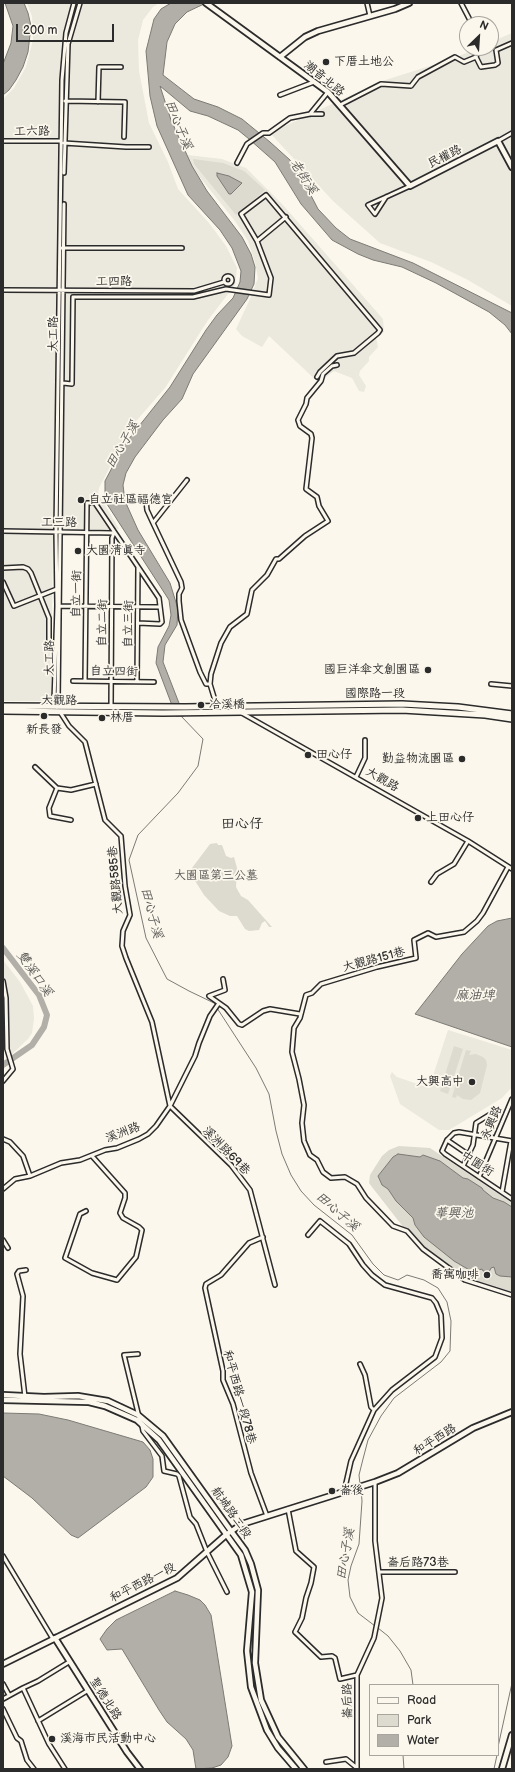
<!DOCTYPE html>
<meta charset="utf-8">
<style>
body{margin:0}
#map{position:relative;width:515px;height:1772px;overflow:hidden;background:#fbf7ec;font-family:"Balsamiq Sans",sans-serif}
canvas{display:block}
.frame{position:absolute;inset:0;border:4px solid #2b2b2b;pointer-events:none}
.legend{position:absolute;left:369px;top:1684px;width:130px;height:72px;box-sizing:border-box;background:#fbf7ec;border:1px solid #a8a59f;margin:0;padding:5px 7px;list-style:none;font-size:12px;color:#2b2b2b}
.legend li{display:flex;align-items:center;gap:8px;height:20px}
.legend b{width:20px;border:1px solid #a8a59f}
.north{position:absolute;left:459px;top:16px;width:40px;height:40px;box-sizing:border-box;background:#fbf7ec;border:1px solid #a8a59f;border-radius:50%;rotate:25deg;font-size:11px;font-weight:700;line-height:16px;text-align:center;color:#2b2b2b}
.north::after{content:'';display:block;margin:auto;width:14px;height:18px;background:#2b2b2b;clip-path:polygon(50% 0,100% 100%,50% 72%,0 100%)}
.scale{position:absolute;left:16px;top:24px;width:98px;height:18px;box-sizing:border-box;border:2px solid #2b2b2b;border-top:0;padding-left:5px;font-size:12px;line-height:14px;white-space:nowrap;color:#2b2b2b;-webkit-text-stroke:3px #fbf7ec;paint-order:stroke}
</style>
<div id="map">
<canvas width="515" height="1772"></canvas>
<div class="frame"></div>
<ul class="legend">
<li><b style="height:5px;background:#fbf7ec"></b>Road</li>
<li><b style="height:11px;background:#dddad0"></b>Park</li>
<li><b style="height:11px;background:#b1afa7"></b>Water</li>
</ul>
<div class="north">N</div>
<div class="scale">200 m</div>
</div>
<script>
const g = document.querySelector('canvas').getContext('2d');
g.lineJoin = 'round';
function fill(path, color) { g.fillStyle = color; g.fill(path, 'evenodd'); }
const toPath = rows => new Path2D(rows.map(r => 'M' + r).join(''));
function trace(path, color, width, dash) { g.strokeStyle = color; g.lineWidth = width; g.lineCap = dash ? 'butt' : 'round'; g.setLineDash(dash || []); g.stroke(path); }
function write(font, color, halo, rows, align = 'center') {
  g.font = font + ' "Balsamiq Sans","LXGW WenKai TC",sans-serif'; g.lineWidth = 3.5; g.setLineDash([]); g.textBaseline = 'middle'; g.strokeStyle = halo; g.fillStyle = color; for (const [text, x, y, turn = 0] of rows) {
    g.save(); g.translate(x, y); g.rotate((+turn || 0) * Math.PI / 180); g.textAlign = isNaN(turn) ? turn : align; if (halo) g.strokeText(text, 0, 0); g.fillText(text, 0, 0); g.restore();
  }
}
const built = toPath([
 [27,3,159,3,153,7,143,20,138,40,139,71,149,123,168,162,178,189,209,223,226,246,237,268,235,285,208,320,165,388,130,428,99,488,98,493,119,529,53,529,51,701,3,701,3,99,14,88,26,67,33,40,32,16],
 [512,33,512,306,468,280,431,262,380,243,333,201,270,133,379,82,452,59,478,48,491,48,491,42],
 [188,155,222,159,246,168,283,205,383,319,384,332,376,337,378,347,369,357,369,361,360,371,359,375,366,386,364,392,359,391,352,378,334,371,326,377,320,384,269,336,262,347,242,336,236,329,250,299,258,278,255,262,248,241,235,221,190,165],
 [3,960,20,982,33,1006,34,1019,32,1033,28,1039,10,1056,7,996,3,976],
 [448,1030,512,1050,512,1087,502,1098,449,1130,439,1130,400,1104,390,1076,392,1072,397,1077,429,1088]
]);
const green = toPath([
 [193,159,223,163,244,171,265,190,236,215,194,164],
 [217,843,218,845,222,845,226,856,231,858,234,857,237,868,236,887,241,896,248,900,272,927,269,927,265,921,262,923,259,930,249,931,245,929,237,916,230,916,219,911,204,895,192,876,192,868,210,844],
 [454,1046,463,1049,448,1094,440,1091],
 [466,1050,471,1051,469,1055,476,1054,483,1057,486,1060,487,1065,480,1093,471,1100,463,1099,457,1095,456,1098,452,1097],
 [399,1146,430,1148,512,1203,512,1293,462,1277,424,1249,404,1228,372,1187,369,1183,370,1175,382,1156,389,1150]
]);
const water = toPath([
 [5,3,24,3,28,13,31,26,28,52,23,67,16,80,9,90,3,95,3,64,11,43,13,26,5,3],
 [171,3,206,3,187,12,175,24,167,42,163,75,194,99,218,107,242,119,270,142,290,160,304,182,318,209,336,228,350,239,413,263,512,313,512,334,505,325,489,312,436,283,402,267,373,260,358,254,332,240,301,204,275,162,249,139,238,130,208,116,190,111,160,86,171,120,192,166,207,191,242,237,251,254,255,267,254,284,247,299,193,374,182,399,163,420,135,457,126,473,123,485,125,501,138,530,170,583,178,609,177,625,165,645,163,662,184,716,176,716,156,663,158,647,169,626,171,615,169,600,107,504,105,492,105,481,124,445,170,387,206,330,217,315,233,298,240,282,241,271,232,248,220,230,188,195,157,126,150,96,146,51,154,19,161,9,171,3],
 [217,173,229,176,242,183,231,194,229,194,217,176,217,173],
 [512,918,512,1047,415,1014,462,954,488,926,497,921,512,918],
 [398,1154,420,1157,423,1155,440,1161,463,1178,468,1179,482,1188,483,1190,493,1198,504,1202,512,1207,512,1277,500,1276,496,1274,494,1267,491,1268,489,1272,483,1271,482,1269,479,1270,478,1275,454,1261,424,1237,415,1225,413,1218,396,1201,388,1189,382,1185,378,1176,393,1157,398,1154],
 [3,1413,39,1414,68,1420,143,1442,150,1450,153,1459,153,1477,146,1487,78,1538,71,1535,32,1498,3,1476,3,1413],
 [175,1591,188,1595,200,1600,205,1605,211,1615,232,1746,228,1757,221,1765,212,1768,196,1769,193,1750,186,1739,167,1722,159,1710,122,1649,107,1650,100,1639,107,1629,116,1620,175,1591]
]);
const stream = toPath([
 [181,716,203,739,198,766,178,793,138,835,129,860,146,938,167,979,189,991,214,1003,216,1005],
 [217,1008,256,1068,269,1094,276,1131,282,1154,291,1175,301,1191,314,1205,352,1235,373,1264,384,1275,398,1280,407,1275,424,1280,438,1288,447,1302,451,1321,450,1351,441,1362,394,1398,381,1416,368,1440,363,1459,359,1475,360,1484],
 [361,1489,362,1501,359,1544,351,1566,348,1580,350,1597,358,1613,375,1626],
 [378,1628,388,1636,400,1651,411,1670,413,1685],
 [498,1747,512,1683],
 [403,1755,404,1769],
 [494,1769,497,1755]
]);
const river = toPath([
 [3,948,39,995,47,1015,44,1027,32,1045,3,1065]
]);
const street = toPath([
 [367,3,370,16],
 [461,3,472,24],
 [476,57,481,67,495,65,498,63,496,50,512,43],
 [476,57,479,48],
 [280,95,314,82],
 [65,101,125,102,124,137],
 [98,102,99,67,121,67],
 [340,105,381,84,411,86,418,77,455,57,464,62,476,57],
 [310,114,328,92],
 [3,141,61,141],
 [498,141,512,133],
 [64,143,126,147,149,147],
 [237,163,247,144,263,133,269,133,290,118,310,114,322,114],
 [64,173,68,44,80,3],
 [386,197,375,214,368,205,386,197,410,186],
 [257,241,286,217],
 [62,248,182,248],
 '224 280a4 4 0 1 1 8 0a4 4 0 1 1-8 0Z',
 [3,290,194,291,224,282],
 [63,383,72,384,73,297,193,297,226,289,269,295,271,278,257,241,241,214,266,195,380,330,378,333,354,353,337,356,320,372,317,377],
 [187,480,153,523,181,582,182,588,179,594,179,601,181,620,200,672,206,684,210,684,217,707],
 [146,501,147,510,153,523],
 [3,531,114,533],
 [3,568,23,567,28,569,31,573,49,618,49,643],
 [3,582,14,606,57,589],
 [59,606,160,607],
 [73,681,154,682],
 [85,681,87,503,95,503,159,598,162,622,160,624,138,623],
 [137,682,138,567],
 [210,684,211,674,221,643,230,627,247,614,252,590,267,575,276,559,279,559,305,536,328,521,319,506,317,497,306,489,312,438,311,434,300,426,298,420,306,404,307,398,321,381,323,374,332,366,337,365],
 [491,684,512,686],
 [56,706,58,700,64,204],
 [237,706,240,712,468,841,512,869],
 [57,707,54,701,57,606,56,531,62,80,66,33,74,3],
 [111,707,112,538,114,533],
 [60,712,69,726,85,742,105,820,121,836,125,886,130,915,123,931,122,946,126,958,152,1022,170,1106,231,1165,250,1190,275,1285],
 [35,767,57,788],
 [356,777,365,758,365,740],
 [57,788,49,808,50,816,71,820],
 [57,788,71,790,96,784],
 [508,867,483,913,477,921,464,932,436,937,428,933,414,940,416,958,377,967,321,984,312,993,306,995,300,1018,294,1028,292,1052,299,1079,304,1105,302,1123,304,1141,310,1155,317,1160,323,1172,331,1178,345,1177,357,1184,366,1198,393,1226,407,1231,423,1249,465,1280,512,1295],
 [431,882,437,874,454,864,468,841],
 [223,979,225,990,209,996,226,1008,239,1024,242,1025,263,1011,270,1009,300,1014],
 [3,981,6,998,7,1049,13,1069,3,1081],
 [3,1139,10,1142,23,1156,30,1176],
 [447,1140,469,1155],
 [512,1141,459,1132,454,1133,447,1140,442,1151,445,1154,512,1199],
 [463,1166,473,1145,476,1123,489,1115],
 [479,1177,512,1099],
 [3,1189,15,1179,30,1176,61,1163,80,1160,105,1150,117,1148,139,1139,148,1134,156,1126,170,1106,195,1056,199,1043,210,1016,219,1003],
 [502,1192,511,1141],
 [86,1211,80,1214,65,1258,92,1273,117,1280,136,1257,142,1230,139,1227,123,1218,120,1213,125,1198,125,1193,92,1156],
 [308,1235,320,1221,349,1244,363,1265,372,1275,385,1285,432,1298,436,1303,441,1315,442,1338,435,1357,392,1390,374,1410,351,1461,344,1492],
 [263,1237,249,1243,221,1275,206,1284,205,1288,223,1371,223,1380,233,1404,251,1473,267,1516],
 [3,1240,8,1248],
 [138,1354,124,1355,139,1417],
 [360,1364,365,1375,371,1407,374,1410],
 [25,1397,20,1354,23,1296,17,1274,19,1271,26,1270],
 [142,1426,143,1431,162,1456,164,1471,177,1474,179,1476,190,1517,196,1524,207,1552,227,1592],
 [288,1509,296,1551,314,1567,311,1583,306,1598,302,1618,295,1632,321,1657,332,1656,335,1658,340,1679,357,1675],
 [3,1556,53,1639],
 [380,1572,455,1572],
 [3,1684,9,1695],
 [23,1688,49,1744,65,1769],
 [3,1699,23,1688,38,1681,69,1662],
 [3,1709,17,1738,21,1741,27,1760,34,1769],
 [38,1721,87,1691],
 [326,1762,346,1759,357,1768],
 [357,1769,357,1675,374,1638,382,1598,375,1541,375,1482]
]);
const secondary = toPath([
 [206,3,328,92,410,186,498,141,512,167],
 [280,57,305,37,318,31,395,9,409,3],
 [3,1395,44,1397,78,1396,108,1401,138,1415,163,1436,231,1531,245,1550,251,1564,258,1590,255,1663,261,1700,278,1737,304,1769],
 [3,1400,89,1402,105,1406,137,1420,159,1440,241,1555,252,1592,247,1651,251,1687,267,1730,278,1748,296,1769],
 [55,1638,127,1752,140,1769],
 [3,1664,177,1578,227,1534,242,1524,375,1482,398,1473,473,1428,512,1412],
 [502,1769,512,1735]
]);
const primary = toPath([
 [3,706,185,707,402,704,458,707,512,714],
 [3,711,163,713,402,710,485,715,512,719]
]);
const markers = [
 [326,62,4,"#2b2b2b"],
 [81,500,4,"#2b2b2b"],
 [78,551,4,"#2b2b2b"],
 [428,670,4,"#2b2b2b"],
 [201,705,4,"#2b2b2b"],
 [44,716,4,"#2b2b2b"],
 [102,718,4,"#2b2b2b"],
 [308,755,4,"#2b2b2b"],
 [462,759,4,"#2b2b2b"],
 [418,818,4,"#2b2b2b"],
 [472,1082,4,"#2b2b2b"],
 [487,1275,4,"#2b2b2b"],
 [332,1491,4,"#2b2b2b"],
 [52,1739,4,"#2b2b2b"]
];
const poiNames = [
 ["下厝土地公",334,62],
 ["自立社區福德宮",89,500],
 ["大園清真寺",86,551],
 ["國巨洋傘文創園區",420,670,"right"],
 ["冾溪橋",209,705],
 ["林厝",110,718],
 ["新長發",44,730,"center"],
 ["田心仔",316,755],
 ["勤益物流園區",454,759,"right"],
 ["上田心仔",426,818],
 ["大興高中",464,1082,"right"],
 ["喬寓咖啡",479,1275,"right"],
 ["崙後",340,1491],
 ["溪海市民活動中心",60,1739]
];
const streetNames = [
 ["潮音北路",324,79,39],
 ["工六路",32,132,-1],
 ["民權路",445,157,-27],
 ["工四路",114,282],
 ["大工路",54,334,-90],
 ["工三路",59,523,1],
 ["自立一街",77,594,-89],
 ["自立二街",103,623,-89],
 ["自立三街",129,624,-89],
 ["大工路",50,658,-89],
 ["自立四街",114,672,1],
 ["國際路一段",375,694],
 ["大觀路",59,701,1],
 ["大觀路",382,780,30],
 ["大觀路585巷",116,880,-95],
 ["大觀路151巷",374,960,-15],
 ["永興路",492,1123,-67],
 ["溪洲路",123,1133,-21],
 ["溪洲路69巷",226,1151,46],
 ["中園街",477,1164,33],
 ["和平西路一段78巷",239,1397,75],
 ["和平西路",435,1440,-32],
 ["航城路二段",231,1513,55],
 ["崙后路73巷",418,1563],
 ["和平西路一段",143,1583,-27],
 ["聖德北路",105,1699,57],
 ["崙后路",348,1701,-91]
];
const parkNames = [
 ["大園區第三公墓",216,876]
];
const waterNames = [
 ["田心子溪",178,125,68],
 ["老街溪",303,177,57],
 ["田心子溪",123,445,-59],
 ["田心子溪",151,913,75],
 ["雙溪口溪",34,974,55],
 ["麻油埤",475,996],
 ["田心子溪",337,1212,41],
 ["華興池",454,1214],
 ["田心子溪",346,1554,-80]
];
const quarterNames = [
 ["田心仔",242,824]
];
fill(built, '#ebe8de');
fill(green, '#dddad0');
fill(water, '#b1afa7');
trace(water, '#7b7a75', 1);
trace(stream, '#7b7a75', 1);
trace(river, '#b1afa7', 6);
trace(street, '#2b2b2b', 6);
trace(secondary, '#2b2b2b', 8);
trace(primary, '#2b2b2b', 8);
trace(street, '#fbf7ec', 3);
trace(secondary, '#fbf7ec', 4.5);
trace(primary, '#fbf7ec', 5);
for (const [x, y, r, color] of markers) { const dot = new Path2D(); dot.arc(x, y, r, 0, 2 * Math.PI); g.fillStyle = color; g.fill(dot); trace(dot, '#fbf7ec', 1.5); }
write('12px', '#2b2b2b', '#fbf7ec', poiNames, 'left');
write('12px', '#2b2b2b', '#fbf7ec', streetNames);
write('12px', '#585754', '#fbf7ec', parkNames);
write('italic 13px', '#5a5956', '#fbf7ec', waterNames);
write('14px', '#2b2b2b', '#fbf7ec', quarterNames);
</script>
